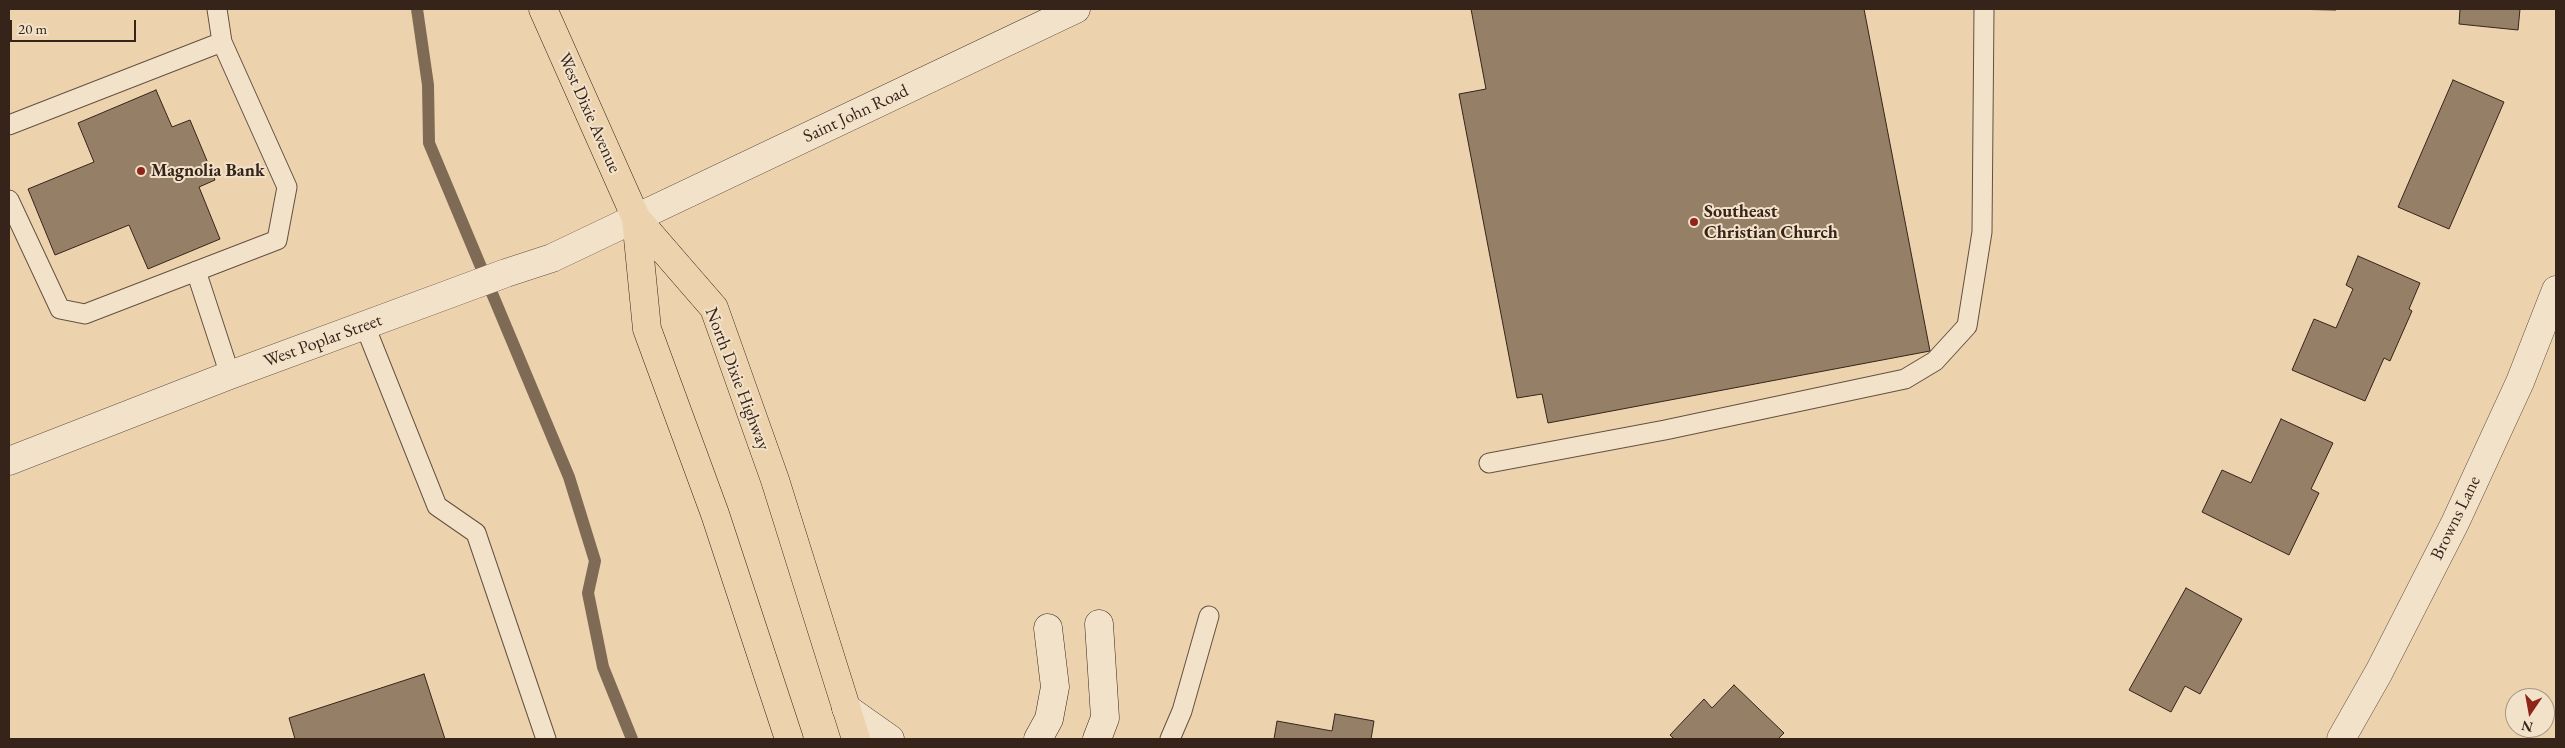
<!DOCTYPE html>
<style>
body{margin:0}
#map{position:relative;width:2565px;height:748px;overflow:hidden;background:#ecd3ae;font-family:"EB Garamond",serif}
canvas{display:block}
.frame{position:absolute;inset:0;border:10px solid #36241b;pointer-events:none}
.north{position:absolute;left:2505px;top:688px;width:50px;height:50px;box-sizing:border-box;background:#f3e2ca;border:1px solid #a79684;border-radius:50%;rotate:192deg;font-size:14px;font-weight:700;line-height:20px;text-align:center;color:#36241b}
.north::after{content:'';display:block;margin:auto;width:18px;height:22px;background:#8f2418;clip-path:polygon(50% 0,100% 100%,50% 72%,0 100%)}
.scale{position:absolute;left:10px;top:20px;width:126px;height:22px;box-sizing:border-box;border:2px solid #36241b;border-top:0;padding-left:6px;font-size:15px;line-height:18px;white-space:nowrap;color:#36241b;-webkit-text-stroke:4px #f3e2ca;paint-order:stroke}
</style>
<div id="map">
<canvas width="2565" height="748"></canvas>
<div class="frame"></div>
<div class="north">N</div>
<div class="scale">20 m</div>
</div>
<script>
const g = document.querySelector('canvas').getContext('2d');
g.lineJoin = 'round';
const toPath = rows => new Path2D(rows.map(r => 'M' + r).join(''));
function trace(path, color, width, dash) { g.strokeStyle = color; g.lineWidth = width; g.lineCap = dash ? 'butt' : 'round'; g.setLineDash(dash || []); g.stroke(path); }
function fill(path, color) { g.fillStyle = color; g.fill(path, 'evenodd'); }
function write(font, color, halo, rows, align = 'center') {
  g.font = font + ' "EB Garamond",serif'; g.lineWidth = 4; g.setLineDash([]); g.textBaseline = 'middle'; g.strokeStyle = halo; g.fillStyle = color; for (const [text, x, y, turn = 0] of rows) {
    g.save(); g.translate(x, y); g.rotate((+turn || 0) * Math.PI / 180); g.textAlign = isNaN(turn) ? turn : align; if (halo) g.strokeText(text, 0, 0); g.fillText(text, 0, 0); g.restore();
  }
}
const stream = toPath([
 [417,9,428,85,429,143,569,477,595,561,588,593,603,667,632,739]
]);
const building = toPath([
 [1471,9,1864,9,1930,351,1548,423,1542,394,1517,398,1459,94,1486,89,1471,9],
 [2283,9,2336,9,2336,10,2283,9],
 [2460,9,2520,9,2518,30,2459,24,2460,9],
 [2453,80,2504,102,2449,229,2398,207,2453,80],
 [156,90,172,127,190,120,215,180,199,187,220,239,148,269,129,225,55,255,28,189,94,162,78,123,156,90],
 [2358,256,2420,283,2409,309,2412,311,2390,361,2384,358,2365,401,2292,370,2314,319,2336,328,2353,289,2346,285,2358,256],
 [2281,419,2333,443,2311,489,2319,493,2289,555,2202,512,2222,470,2251,483,2281,419],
 [2186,588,2242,619,2200,694,2185,686,2171,712,2129,690,2186,588],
 [424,674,445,739,295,739,289,718,424,674],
 [1734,685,1784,733,1778,739,1674,739,1670,735,1704,699,1712,708,1734,685],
 [1335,714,1374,721,1371,739,1274,739,1277,721,1332,731,1335,714]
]);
const lane = toPath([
 [217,9,222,42],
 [9,125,222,42,287,187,277,240,85,314,60,309,9,200],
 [196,271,230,375],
 [365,326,437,506,476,533,546,739],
 [1489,463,1665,430,1905,379,1935,361,1967,326,1982,232,1984,9],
 [1170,739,1182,711,1209,616]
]);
const street = toPath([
 [9,461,230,375,506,273,552,258,636,218],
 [2341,739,2379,672,2455,523,2520,382,2556,290]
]);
const secondary = toPath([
 [636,218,1076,9],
 [846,708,890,739],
 [1038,739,1049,719,1055,687,1048,628],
 [1097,739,1105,718,1099,624]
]);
const primary = toPath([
 [543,9,636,218,714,308,775,480,856,739],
 [636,218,647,329,715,514,789,739]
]);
const markers = [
 [141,171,5,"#8f2418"],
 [1694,222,5,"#8f2418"]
];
const streetNames = [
 ["West Dixie Avenue",589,113,66],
 ["Saint John Road",856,114,-25],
 ["West Poplar Street",323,341,-20],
 ["North Dixie Highway",737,379,69],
 ["Browns Lane",2456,518,-64]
];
const poiNames = [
 ["Magnolia Bank",151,171],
 ["Southeast",1704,212],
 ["Christian Church",1704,233]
];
trace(stream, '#7e6a55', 12);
fill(building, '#957f67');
trace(building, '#36241b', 1);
trace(lane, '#645040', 21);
trace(street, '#645040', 29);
trace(secondary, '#36241b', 29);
trace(primary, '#36241b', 29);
trace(lane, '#f3e2ca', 19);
trace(street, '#f3e2ca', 28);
trace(secondary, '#f3e2ca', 28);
trace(primary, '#ecd3ae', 28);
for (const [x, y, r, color] of markers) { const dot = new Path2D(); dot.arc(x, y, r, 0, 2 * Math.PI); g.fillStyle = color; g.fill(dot); trace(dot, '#f3e2ca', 2); }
write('18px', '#36241b', '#f3e2ca', streetNames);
write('bold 18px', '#36241b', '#f3e2ca', poiNames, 'left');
</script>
